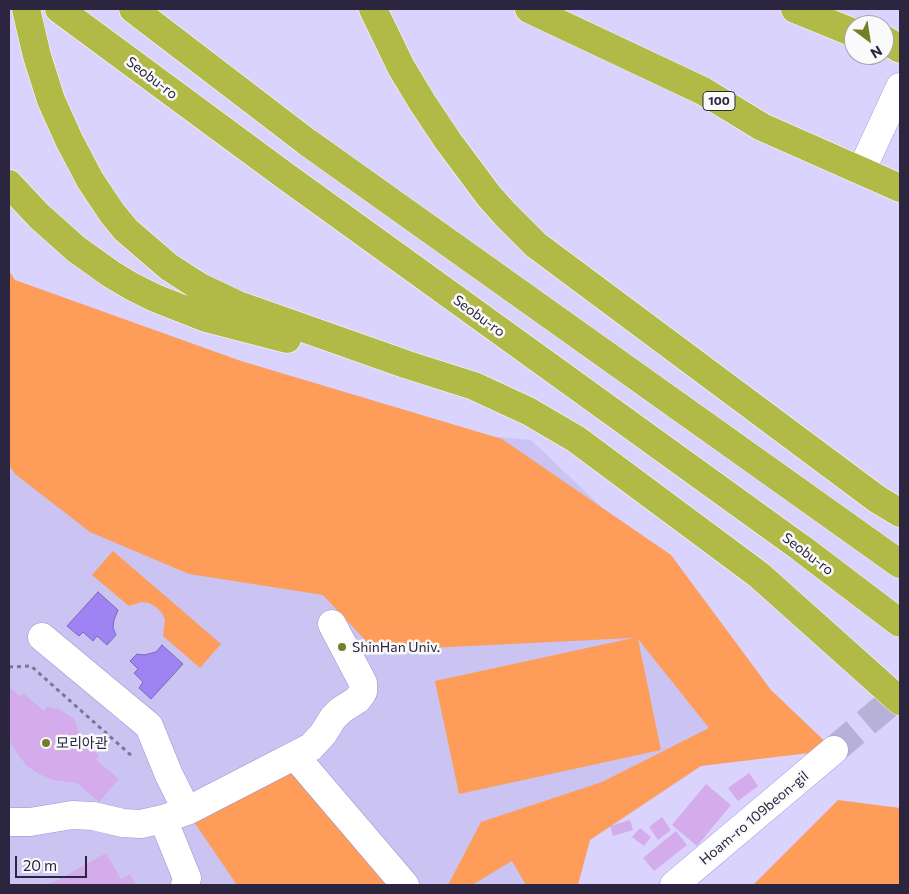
<!DOCTYPE html>
<meta charset="utf-8">
<style>
body{margin:0}
#map{position:relative;width:909px;height:894px;overflow:hidden;background:#dad3fd;font-family:Commissioner,sans-serif}
canvas{display:block}
.frame{position:absolute;inset:0;border:10px solid #2b2540;pointer-events:none}
.north{position:absolute;left:844px;top:15px;width:50px;height:50px;box-sizing:border-box;background:#fafafa;border:1px solid #a7a5b0;border-radius:50%;rotate:149deg;font-size:14px;font-weight:700;line-height:20px;text-align:center;color:#2b2540}
.north::after{content:'';display:block;margin:auto;width:18px;height:22px;background:#787d27;clip-path:polygon(50% 0,100% 100%,50% 72%,0 100%)}
.scale{position:absolute;left:15px;top:856px;width:72px;height:22px;box-sizing:border-box;border:2px solid #2b2540;border-top:0;padding-left:6px;font-size:15px;line-height:18px;white-space:nowrap;color:#2b2540;-webkit-text-stroke:4px #fafafa;paint-order:stroke}
</style>
<div id="map">
<canvas width="909" height="894"></canvas>
<div class="frame"></div>
<div class="north">N</div>
<div class="scale">20 m</div>
</div>
<script>
const g = document.querySelector('canvas').getContext('2d');
g.lineJoin = 'round';
function fill(path, color) { g.fillStyle = color; g.fill(path, 'evenodd'); }
const toPath = rows => new Path2D(rows.map(r => 'M' + r).join(''));
function trace(path, color, width, dash) { g.strokeStyle = color; g.lineWidth = width; g.lineCap = dash ? 'butt' : 'round'; g.setLineDash(dash || []); g.stroke(path); }
function write(font, color, halo, rows, align = 'center') {
  g.font = font + ' Commissioner,"Noto Sans KR",sans-serif'; g.lineWidth = 5; g.setLineDash([]); g.textBaseline = 'middle'; g.strokeStyle = halo; g.fillStyle = color; for (const [text, x, y, turn = 0] of rows) {
    g.save(); g.translate(x, y); g.rotate((+turn || 0) * Math.PI / 180); g.textAlign = isNaN(turn) ? turn : align; if (halo) g.strokeText(text, 0, 0); g.fillText(text, 0, 0); g.restore();
  }
}
const built = toPath([
 [9,368,354,423,531,440,614,519,720,744,580,837,575,885,9,885]
]);
const green = toPath([
 [9,271,15,280,241,361,502,439,671,555,771,690,834,750,701,766,590,840,578,885,526,885,512,861,472,885,448,885,481,822,602,782,709,728,638,639,661,750,459,794,435,681,633,638,429,648,366,641,323,595,189,574,90,532,15,474,9,465],
 [113,551,221,644,200,668,163,636,165,620,162,613,156,607,149,603,141,602,129,606,92,575],
 [288,772,296,772,393,885,237,885,194,822],
 [838,800,900,808,900,885,753,885]
]);
const water = toPath([
 [98,592,118,610,114,620,113,628,116,635,107,645,97,636,93,641,83,632,79,636,67,626,98,592],
 [162,645,183,664,151,699,139,688,143,682,134,673,138,669,130,661,137,654,144,655,156,652,162,645]
]);
const building = toPath([
 [9,687,20,696,23,693,44,711,47,707,59,709,74,719,80,734,77,738,99,756,96,760,119,779,99,802,77,783,53,780,39,774,27,766,19,756,9,740],
 [749,773,758,786,738,801,728,788],
 [706,784,731,805,697,846,672,825],
 [662,817,671,830,658,840,649,827],
 [630,820,633,830,613,836,610,826],
 [640,828,651,837,644,846,632,837],
 [676,831,687,845,654,871,643,858],
 [106,853,121,879,130,874,136,885,45,885,56,881]
]);
const minorTunnel = toPath([
 [834,750,900,694]
]);
const path = toPath([
 [9,667,31,666,133,757]
]);
const minor = toPath([
 [862,169,900,87],
 [42,637,149,726,169,775,187,811],
 [295,756,405,885],
 [163,819,187,878,185,885],
 [9,822,30,822,72,815,93,816,123,823,141,824,163,819,187,811,311,747,323,734,333,718,341,710,357,700,363,692,363,683,332,624],
 [674,885,834,750]
]);
const highway = toPath([
 [26,9,37,56,51,100,69,140,90,180,112,213,126,230,169,267,200,287,238,305,408,365,474,386,528,411,576,439,759,575,900,701],
 [59,9,284,175,801,548,900,623],
 [133,9,307,142,900,564],
 [373,9,401,67,422,102,448,141,489,196,505,214,536,245,877,499,900,513],
 [529,9,703,91,762,127,900,188],
 [795,9,854,33],
 [884,39,900,49],
 [9,184,39,216,76,249,111,274,131,286,155,298,206,318,287,339]
]);
const markers = [
 [342,647,5,"#787d27"],
 [46,743,5,"#787d27"]
];
const shields = [
 [719,101,32]
];
const shieldNames = [
 ["100",719,101]
];
const streetNames = [
 ["Seobu-ro",152,78,37],
 ["Seobu-ro",479,316,36],
 ["Seobu-ro",808,554,37],
 ["Hoam-ro 109beon-gil",754,818,-40]
];
const poiNames = [
 ["ShinHan Univ.",352,647],
 ["모리아관",56,743]
];
fill(built, '#cbc4f2');
fill(green, '#fe9c5a');
fill(water, '#9e83f3');
trace(water, '#7c67bd', 1);
fill(building, '#d4aceb');
trace(minorTunnel, '#b7b0d7', 28, [28, 14]);
trace(minor, '#9f92d4', 29);
trace(highway, '#fff', 29);
trace(path, '#7b7596', 3, [4, 4]);
trace(minor, '#fff', 28);
trace(highway, '#b2ba47', 28);
for (const [x, y, r, color] of markers) { const dot = new Path2D(); dot.arc(x, y, r, 0, 2 * Math.PI); g.fillStyle = color; g.fill(dot); trace(dot, '#fafafa', 2); }
for (const [x, y, w] of shields) { const box = new Path2D(); box.roundRect(x - w / 2, y - 9.5, w, 19, 4); g.fillStyle = '#fafafa'; g.fill(box); trace(box, '#2b2540', 1); }
write('bold 12px', '#2b2540', null, shieldNames);
write('14px', '#2b2540', '#fafafa', streetNames);
write('14px', '#2b2540', '#fafafa', poiNames, 'left');
</script>
